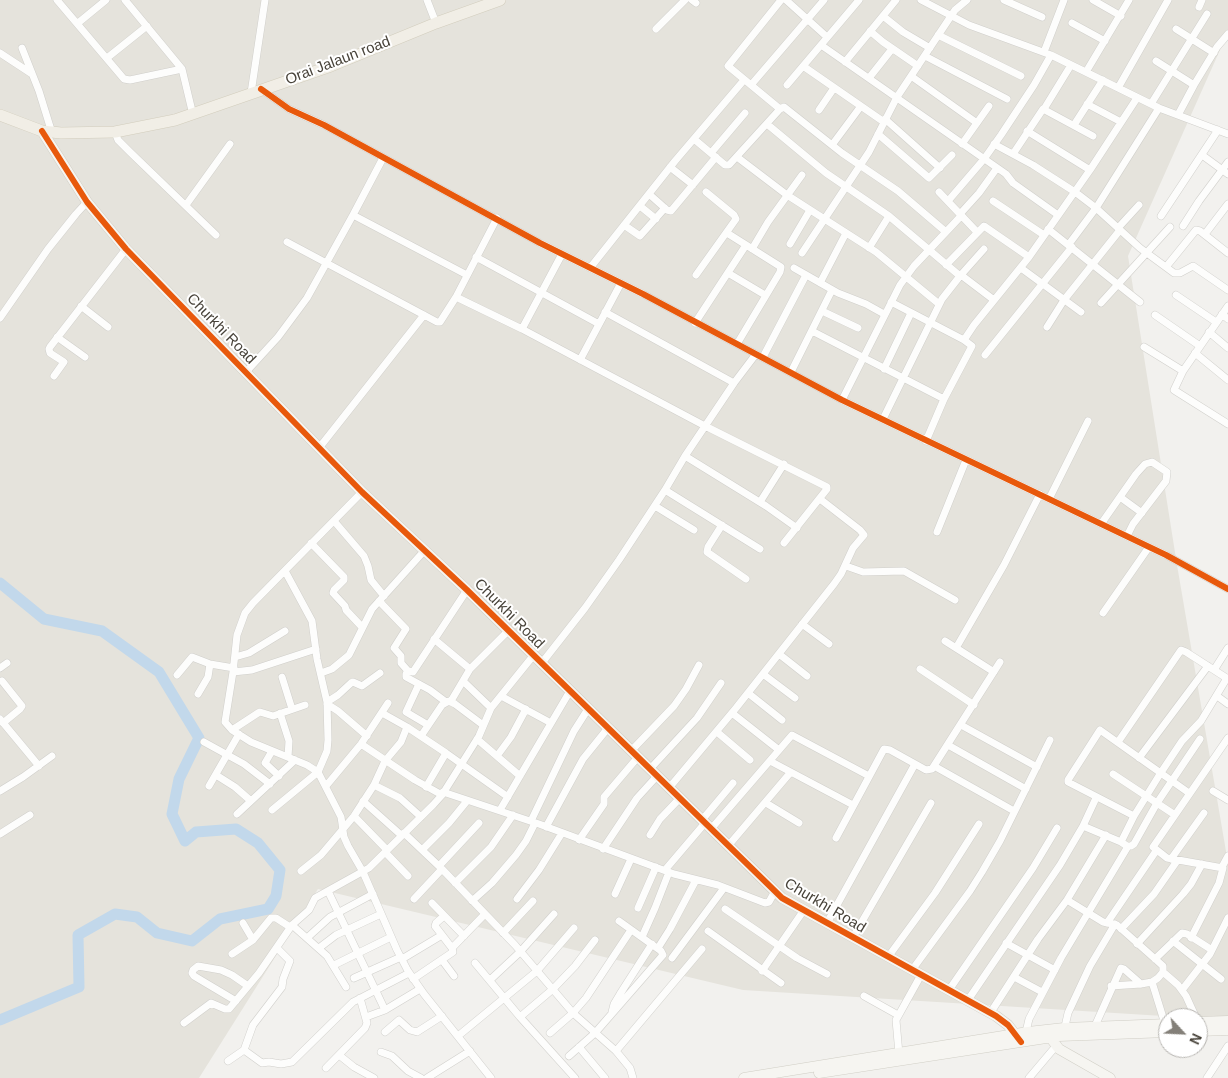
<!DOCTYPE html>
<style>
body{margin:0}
#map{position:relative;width:1228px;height:1078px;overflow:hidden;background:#f2f1ee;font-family:Helvetica,sans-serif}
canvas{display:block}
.north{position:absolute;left:1158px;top:1008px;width:50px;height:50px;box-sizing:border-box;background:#fff;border:1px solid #b6b4b0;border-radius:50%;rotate:115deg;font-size:14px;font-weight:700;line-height:20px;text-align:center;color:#48433a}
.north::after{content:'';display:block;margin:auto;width:18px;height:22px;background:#848079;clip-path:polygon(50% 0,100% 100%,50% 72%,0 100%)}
</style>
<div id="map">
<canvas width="1228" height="1078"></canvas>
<div class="north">N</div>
</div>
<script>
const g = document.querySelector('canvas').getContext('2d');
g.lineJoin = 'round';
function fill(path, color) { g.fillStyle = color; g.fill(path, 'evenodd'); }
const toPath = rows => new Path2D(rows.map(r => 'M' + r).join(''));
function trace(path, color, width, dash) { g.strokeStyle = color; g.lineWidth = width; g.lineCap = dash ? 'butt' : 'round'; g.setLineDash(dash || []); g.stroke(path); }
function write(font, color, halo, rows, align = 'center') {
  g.font = font + ' Helvetica,sans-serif'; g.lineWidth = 4; g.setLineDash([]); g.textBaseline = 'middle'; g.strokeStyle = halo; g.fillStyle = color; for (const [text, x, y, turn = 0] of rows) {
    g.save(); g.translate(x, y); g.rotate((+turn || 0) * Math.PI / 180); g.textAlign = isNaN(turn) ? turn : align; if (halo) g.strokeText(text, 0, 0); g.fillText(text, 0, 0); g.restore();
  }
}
const residential = toPath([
 [0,0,1228,0,1228,32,1128,256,1177,565,1228,863,1228,1020,743,990,318,889,199,1078,0,1078]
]);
const river = toPath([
 [0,583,44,619,102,631,159,672,199,738,179,779,172,814,185,841,196,832,236,829,258,843,280,870,276,896,268,909,220,919,192,941,157,933,137,917,115,914,78,935,79,987,0,1020]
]);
const street = toPath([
 [57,0,124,79,130,80,182,69],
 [125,0,182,69,193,115],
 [427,0,436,23],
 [692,0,696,3],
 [786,0,827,37],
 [921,0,969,25,1051,55,1159,108,1228,134],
 [1004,0,1042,17],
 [1093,0,1121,16],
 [1199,7,1202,0],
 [883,16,903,32,930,48],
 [78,23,106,0],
 [1072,23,1105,41],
 [656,29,685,0],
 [1176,29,1214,53],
 [870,31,883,42,918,66],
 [938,35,1021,76],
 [821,45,1006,174,1013,183,1058,215],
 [22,48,39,91,52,133],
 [1044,52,1064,0],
 [0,53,32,74],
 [925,56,1007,99],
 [107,58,147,26],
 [1156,61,1194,85],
 [845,62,896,0],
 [803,66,884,122],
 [1086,72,1129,0],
 [911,76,977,123],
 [869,78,892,49],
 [751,85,824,0],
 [787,85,859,0],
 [1118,88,1168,0],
 [261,89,289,109,324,125,540,243,643,294,842,400,1166,555,1228,589],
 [251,93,265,0],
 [1087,104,1121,122],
 [1151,104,1207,14],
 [780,109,728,66,781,0],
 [1044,109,1071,65],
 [819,110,834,88],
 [1178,115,1194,85,1217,47,1228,34],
 [885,119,940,168],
 [767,124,826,173,889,216,960,276],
 [1074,125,1103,80],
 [1027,131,1090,170],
 [115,132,118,140,130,152,216,235],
 [878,134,929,178,952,155],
 [694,139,725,165,729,165,780,109,784,107,842,153,898,191,946,232],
 [962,144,989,106],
 [994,144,1033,165,1075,192,1096,208,1140,248,1174,273,1180,273,1193,266,1228,290],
 [832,145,861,106],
 [711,153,745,113],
 [1013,154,1043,109,1093,136],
 [1202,155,1228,174],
 [737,157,787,195,876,252,939,304],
 [670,167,693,185],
 [939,192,977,232],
 [649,194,667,210,671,211,716,157],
 [948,201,984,159,1001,135,1034,85,1051,55],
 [993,201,1044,235],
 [186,205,230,144],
 [640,206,656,219],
 [960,214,979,193,997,168],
 [353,215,467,275],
 [1161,216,1218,130],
 [624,225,640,236,665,208],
 [1183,226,1199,201,1228,162],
 [1118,228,1139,205],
 [1048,229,1140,302],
 [727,233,781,267,780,272,737,344],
 [1205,234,1228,204],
 [287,242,437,322,440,322,456,297,497,218],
 [790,244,810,210],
 [1069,244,1096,208,1159,108],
 [869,248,889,216],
 [752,249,768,222,802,175],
 [802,253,869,152,897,97,955,10,967,0],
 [476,257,599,324],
 [946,265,984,226,1029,257],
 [1166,267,1196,230,1200,231,1228,253],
 [590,268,675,161,744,80],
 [794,268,838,293,866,304,884,314],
 [1021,268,1081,312],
 [728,273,765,295],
 [696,275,736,219,734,215,706,192],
 [961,275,994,300],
 [820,283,846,233],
 [1176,295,1216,322],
 [456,297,522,329,705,426,827,487,827,489,784,543],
 [891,302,964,340,972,346,944,399,926,441],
 [1101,303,1170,227],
 [81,306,108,327],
 [1228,306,1183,371,1174,390,1228,424],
 [822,311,858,328],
 [605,312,734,383],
 [1222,314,1228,319],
 [1155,315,1200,346],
 [0,318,48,249,76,214,87,202],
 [695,323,746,245],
 [1047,327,1064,300,1120,230],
 [522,329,562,254],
 [812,331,944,399],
 [1209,332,1228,348],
 [57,337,85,357],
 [964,340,974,325,1029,257,1090,170,1137,98],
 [1144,347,1183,371],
 [1195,353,1228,380],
 [985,355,1072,247],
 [763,357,806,275],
 [580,360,621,283],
 [884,369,911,313],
 [246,372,278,337,307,298,353,215,383,158],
 [791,372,832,290],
 [54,376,64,362,50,353,49,349,50,347,126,249],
 [842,400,900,285,914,266,961,216],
 [883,419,942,299,960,276,984,249],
 [319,448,424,315],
 [685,456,766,506,797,528],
 [665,490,760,549],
 [362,492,253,603,245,613,237,635,233,672,225,722,232,730,251,742,307,765,318,772,341,817,344,837,348,846,363,872,397,950,408,971,424,994,491,1078],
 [1120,497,1142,513],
 [1049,499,1088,421],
 [760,502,784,464],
 [655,506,694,530],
 [334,521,364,556,368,566,371,580,384,596],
 [1101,524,1136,474,1145,464,1152,462,1167,472,1166,481,1133,524,1127,536],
 [722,525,708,547,707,552,746,579],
 [937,532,966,460],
 [311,543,344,577,344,580,334,590,333,593,345,606,346,610,362,627],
 [846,566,863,572,904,571,955,600],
 [379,601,406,629,394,648,401,656,401,663,408,671,413,672,467,590],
 [1103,613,1149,547],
 [802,624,829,644],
 [434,639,470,669],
 [945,641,994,672],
 [956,648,1004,565,1040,494],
 [779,654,807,676],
 [235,657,249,653,285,631],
 [541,664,585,608,619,560,665,490,685,456,734,383,756,354],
 [0,668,7,663],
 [920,669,974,705],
 [1214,670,1228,648],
 [408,671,406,674,406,677,430,690,446,702],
 [233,672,252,670,316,649],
 [321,673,332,669,349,655,372,609,425,550],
 [763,674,795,698],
 [177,675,192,657,210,664,234,668],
 [282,677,292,709],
 [2,681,22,706,20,709,3,723],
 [463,681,491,708],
 [419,684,406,712,428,725],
 [748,693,782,720],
 [198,694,208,677,210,664],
 [501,696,551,723],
 [1217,696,1228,704],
 [451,701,470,669,508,631],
 [327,702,338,695,351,683,353,682,362,686,380,673],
 [327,704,338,711,367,736],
 [280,713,289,741,288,757],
 [382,713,407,727,446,753,508,797],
 [732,713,779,750],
 [0,719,39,766],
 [961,725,1037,767],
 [232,730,258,713,260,712,273,716,305,705],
 [717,732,750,760],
 [421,736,442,705,449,701,455,704,483,725],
 [477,739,520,776],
 [204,742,244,764,270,784],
 [1118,742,1181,650,1186,652,1228,679],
 [361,744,415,780,442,795],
 [948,745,1026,789],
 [272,751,265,763,279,776],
 [631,751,674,706,686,689,699,665],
 [497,756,511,737,526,709],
 [1139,758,1208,666],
 [770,761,853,805],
 [934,766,1014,811],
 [650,769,697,718,721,683],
 [1113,774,1175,815],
 [216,775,235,787,251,801],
 [374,785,400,798,421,817],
 [209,786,239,734],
 [326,786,361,744,388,703],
 [426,787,446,753],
 [669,788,736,708,834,584,841,574,853,548,864,535,860,530,820,499],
 [0,791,23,777,52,756],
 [1213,791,1228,800],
 [443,792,539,824,674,874,718,885,765,903,769,902,775,891],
 [363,801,401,835],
 [766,803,799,823],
 [272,810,318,772,327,751,328,740,327,702,317,659,312,621,285,571],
 [500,810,570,691],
 [237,814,295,760],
 [354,816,387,850],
 [1134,816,1068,782,1068,780,1100,730,1189,793],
 [702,820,733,783],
 [531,821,574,731,588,709],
 [546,827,583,759,608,728],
 [711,829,792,735,869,776],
 [404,833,442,869,515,945,573,1013,616,1051,630,1068,633,1078],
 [0,834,30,815],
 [650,835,660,819,680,798],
 [836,838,884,749,890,750,926,770,932,769,1000,662],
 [579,840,604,804,604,797,638,757],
 [1121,842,1134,816,1160,774,1182,741,1201,721,1227,678],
 [728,846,790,773],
 [1127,846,1131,846,1134,844,1157,803,1200,739],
 [603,849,637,798,657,776],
 [422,850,449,823,467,801],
 [385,852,408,876],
 [1171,859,1204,813],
 [439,866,479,823],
 [1222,867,1228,856],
 [665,870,705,823],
 [301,871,321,855,354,816,374,785,385,761,401,742,407,727],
 [455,883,491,847,513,815],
 [328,891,385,1010],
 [615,894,631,859],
 [414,899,442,869],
 [517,899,539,870,562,833],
 [1067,900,1103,922,1117,925,1163,966,1163,972,1158,978,1152,982,1141,984,1111,986],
 [472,901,492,883,516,855,526,841,535,823],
 [432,903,464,936],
 [638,908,656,867],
 [725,909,797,958,827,974],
 [243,923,253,940],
 [827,923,915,764],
 [1107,923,1156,851],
 [292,925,327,956,346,987],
 [1121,929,1154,894,1177,861],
 [708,931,781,983],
 [503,933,533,901],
 [642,937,655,908,669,872],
 [853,937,931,803],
 [307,938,330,917,373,894],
 [1191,938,1219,883,1223,868,1167,858,1153,847,1228,738],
 [1173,941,1221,979],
 [1006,943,1055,970],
 [1137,944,1183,894,1191,884,1202,864],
 [319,948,336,935,381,914],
 [452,948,484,915],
 [658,948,670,929,696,880],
 [232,954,253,940,271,918,276,918,290,927],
 [888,957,935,893,979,824],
 [672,958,724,888],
 [402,959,442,935],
 [1155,959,1182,933,1187,934,1212,950],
 [442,960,454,976],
 [475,963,520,1017,575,1078],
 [334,965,391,937],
 [912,970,970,891,982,872,1000,841,1050,740],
 [762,971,804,910],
 [1163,972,1178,985,1186,996,1196,1018],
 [1014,977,1042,992],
 [354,978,401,957],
 [413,979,453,952,452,948,435,926,436,923,444,916],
 [490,980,520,952,554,914],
 [1152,982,1165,1024],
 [949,990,1033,868,1057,828],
 [1182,990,1210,954,1228,918],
 [864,996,898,1015],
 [968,1000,1060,865,1083,826,1096,798],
 [236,1001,194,976,192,973,193,970,198,966,221,970,232,975,248,986],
 [612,1012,614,1004,620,994,652,944],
 [991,1012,1038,939,1067,900,1106,835],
 [366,1017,385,1010,420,989],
 [520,1017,553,989,575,966,595,940],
 [184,1023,211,1003,225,1009,229,1009,259,973,292,925,309,910,315,898,369,868,433,805,442,795,479,736,491,708,533,656],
 [1095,1026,1121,968,1124,969,1141,984],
 [1064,1031,1068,1013,1090,966,1115,924],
 [385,1032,399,1020,410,1030,417,1032,442,1016],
 [1026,1032,1029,1019,1061,958,1127,848,1127,846,1121,842,1083,826],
 [550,1033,573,1013,586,998,631,930],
 [458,1036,537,971,574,928],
 [579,1047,605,1078],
 [244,1050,262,1063,269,1062,281,1064,292,1062,353,1002,409,973],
 [616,1051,702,949],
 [381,1052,392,1056,408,1071,421,1078],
 [899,1054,896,1020,921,975],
 [339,1055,354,1067,374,1078],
 [569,1056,595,1033,663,955,661,951,619,921],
 [228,1061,244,1050,253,1025,282,987,283,979,290,961,277,948],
 [326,1068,365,1028,367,1023,360,998],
 [427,1078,470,1051],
 [1029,1078,1056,1046],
 [1207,1078,1228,1046]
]);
const secondary = toPath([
 [42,131,87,202,126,249,362,492,467,590,782,898,996,1016,1008,1025,1021,1042],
 [1198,1022,1228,1021],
 [1198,1031,1228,1030],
 [1047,1033,1059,1049,1110,1078],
 [819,1073,1059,1036,1168,1032],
 [744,1078,1028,1032,1064,1028,1168,1024]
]);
const primary = toPath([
 [0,115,42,131,61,133,115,132,175,120,331,66,436,23,500,0]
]);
const cycleway = toPath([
 [261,89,289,109,324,125,540,243,643,294,842,400,1166,555,1228,589],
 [42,131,87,202,126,249,362,492,467,590,782,898,996,1016,1008,1025,1021,1042]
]);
const streetNames = [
 ["Orai Jalaun road",338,61,-21],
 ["Churkhi Road",221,329,46],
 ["Churkhi Road",509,614,45],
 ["Churkhi Road",825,906,31]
];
fill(residential, '#e5e3dc');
trace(river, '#c2d8eb', 11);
trace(street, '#d0cfcb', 8);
trace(secondary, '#d0cec5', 11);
trace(primary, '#d2cdbd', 12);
trace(street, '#fdfdfc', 7);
trace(secondary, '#f6f5f1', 10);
trace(primary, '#f1eee6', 11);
trace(cycleway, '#e8590c', 6);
write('15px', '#48433a', '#fff', streetNames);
</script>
